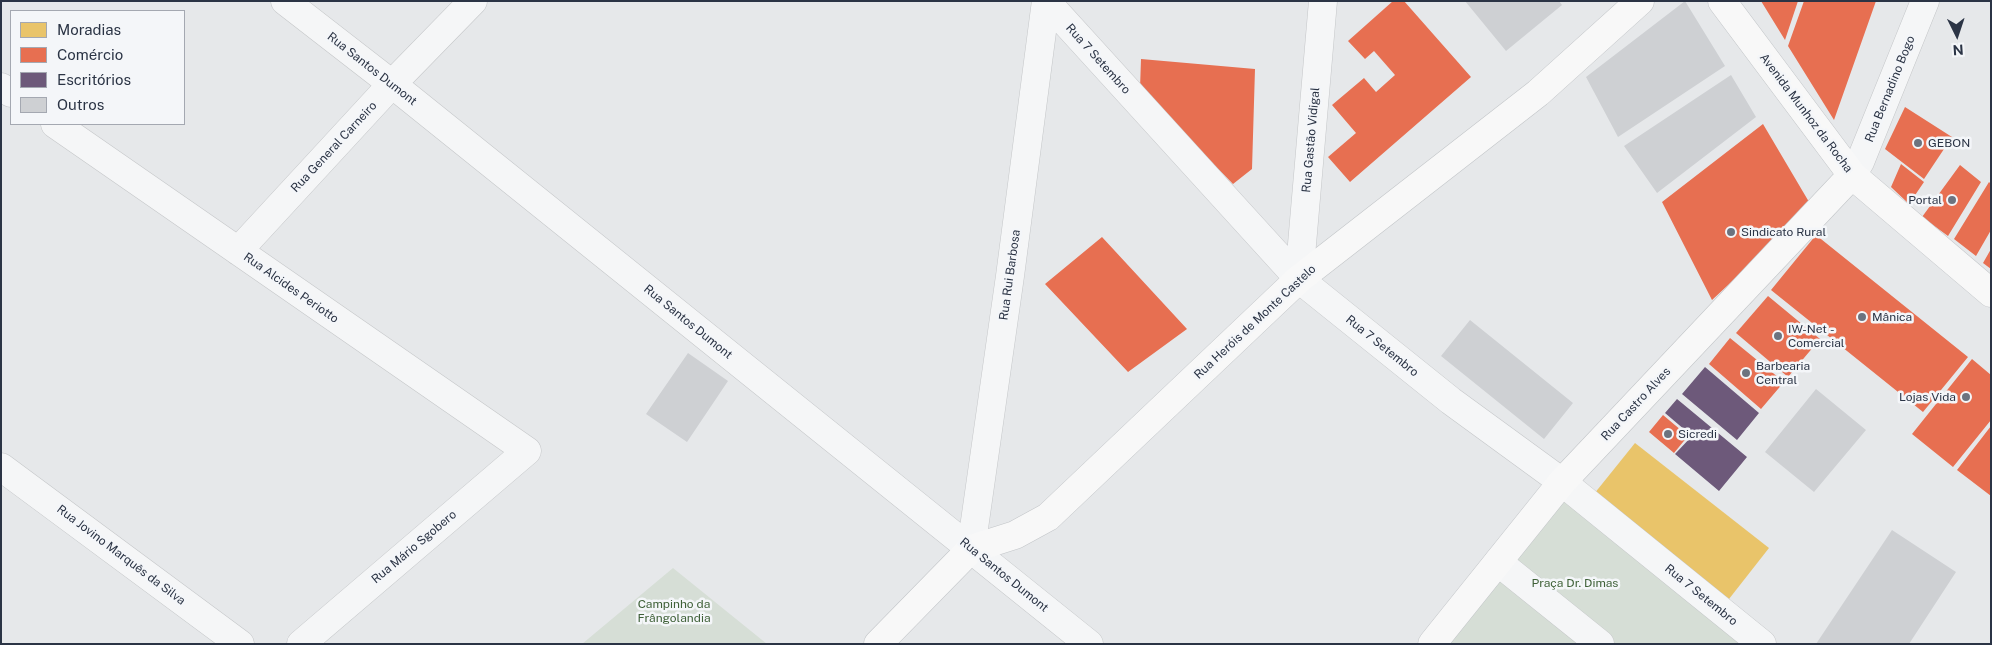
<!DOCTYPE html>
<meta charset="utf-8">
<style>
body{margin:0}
#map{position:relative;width:1992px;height:645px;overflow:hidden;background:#e6e8ea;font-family:"Public Sans",sans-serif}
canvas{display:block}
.frame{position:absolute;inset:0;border:2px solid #2b3445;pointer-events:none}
.legend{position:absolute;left:10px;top:10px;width:175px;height:115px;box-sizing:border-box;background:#f4f6f9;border:1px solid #a4a8b1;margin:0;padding:6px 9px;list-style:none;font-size:15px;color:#2b3445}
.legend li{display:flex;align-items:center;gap:10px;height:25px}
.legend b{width:25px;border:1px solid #a4a8b1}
.north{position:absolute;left:1932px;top:10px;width:50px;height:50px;-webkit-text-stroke:4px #f4f6f9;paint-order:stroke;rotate:176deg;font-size:14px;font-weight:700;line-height:20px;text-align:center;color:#2b3445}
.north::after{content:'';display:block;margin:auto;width:18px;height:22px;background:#2b3445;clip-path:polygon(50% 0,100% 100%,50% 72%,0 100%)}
</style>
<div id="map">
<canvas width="1992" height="645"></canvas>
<div class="frame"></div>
<ul class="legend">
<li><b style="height:14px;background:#e9c46a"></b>Moradias</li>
<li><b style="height:14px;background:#e76f51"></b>Comércio</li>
<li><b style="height:14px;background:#6d597a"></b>Escritórios</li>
<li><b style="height:14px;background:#ced0d3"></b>Outros</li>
</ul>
<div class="north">N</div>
</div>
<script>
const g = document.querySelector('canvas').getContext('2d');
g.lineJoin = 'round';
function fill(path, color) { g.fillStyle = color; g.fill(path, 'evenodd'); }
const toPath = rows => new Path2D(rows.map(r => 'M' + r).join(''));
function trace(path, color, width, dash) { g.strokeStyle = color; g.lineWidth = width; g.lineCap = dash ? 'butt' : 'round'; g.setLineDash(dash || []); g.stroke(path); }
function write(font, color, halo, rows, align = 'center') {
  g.font = font + ' "Public Sans",sans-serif'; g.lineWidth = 5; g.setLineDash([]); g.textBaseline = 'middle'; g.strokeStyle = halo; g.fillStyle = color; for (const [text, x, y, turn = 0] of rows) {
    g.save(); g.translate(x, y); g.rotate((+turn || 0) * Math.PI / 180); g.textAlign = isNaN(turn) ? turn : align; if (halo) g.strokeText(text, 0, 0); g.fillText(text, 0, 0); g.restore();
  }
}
const green = toPath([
 [1566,498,1748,644,1448,644],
 [673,568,767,644,582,644]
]);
const homes = toPath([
 [1635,443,1769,548,1729,599,1594,494]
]);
const shops = toPath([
 [1393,1,1404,1,1471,77,1350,182,1328,157,1356,133,1332,105,1364,78,1376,92,1395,75,1374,51,1365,59,1348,41],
 [1761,1,1798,1,1785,40],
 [1804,1,1876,1,1834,120,1788,46],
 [1141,59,1255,69,1252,169,1233,184,1140,89],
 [1905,107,1952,137,1924,179,1885,149],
 [1763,124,1812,207,1712,300,1662,202],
 [1901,164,1924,182,1909,204,1891,187],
 [1960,165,1981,182,1948,236,1922,217],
 [1989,182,1991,184,1991,230,1976,256,1954,239],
 [1816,235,1968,357,1923,412,1771,290],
 [1102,237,1187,329,1128,372,1045,284],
 [1991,249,1991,269,1983,263],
 [1768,296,1820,339,1788,377,1736,333],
 [1730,338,1784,382,1761,409,1709,364],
 [1972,359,1991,375,1991,420,1953,467,1912,434],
 [1663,415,1688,436,1674,453,1649,432],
 [1991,426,1991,496,1957,470]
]);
const offices = toPath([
 [1705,367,1759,413,1737,440,1682,394],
 [1677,399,1747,457,1719,491,1675,454,1692,436,1665,413]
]);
const building = toPath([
 [1465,1,1559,1,1562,5,1506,51],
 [1685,1,1725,66,1618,137,1586,77],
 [1731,75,1756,117,1657,193,1624,146],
 [1470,320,1573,403,1544,439,1441,356],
 [688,353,728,381,687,442,646,414],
 [1816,389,1866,430,1814,492,1765,452],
 [1892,530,1956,572,1909,644,1816,644]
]);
const minor = toPath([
 [285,1,392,84,1089,644],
 [1046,1,1299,279,1451,401,1562,482,1762,644],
 [1,87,11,93],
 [55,124,527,451,301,644],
 [1852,175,1860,162,1925,1],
 [238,251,392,84,473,1],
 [1299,279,1323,1],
 [1,467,240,644],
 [971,549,1010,276,1046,1],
 [1498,562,1600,644]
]);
const major = toPath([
 [1722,1,1852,175,1991,293],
 [878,644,971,549,1015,535,1048,517,1299,279,1538,93,1640,1],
 [1432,644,1562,482,1852,175]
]);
const markers = [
 [1918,143,5,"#6c737f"],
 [1952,200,5,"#6c737f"],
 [1731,232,5,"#6c737f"],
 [1862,317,5,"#6c737f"],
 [1778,336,5,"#6c737f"],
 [1746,373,5,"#6c737f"],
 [1966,397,5,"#6c737f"],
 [1668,434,5,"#6c737f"]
];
const streetNames = [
 ["Rua 7 Setembro",1098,59,48],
 ["Rua Santos Dumont",372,69,38],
 ["Rua Bernadino Bogo",1890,89,-68],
 ["Avenida Munhoz da Rocha",1806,113,53],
 ["Rua Gastão Vidigal",1311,140,-85],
 ["Rua General Carneiro",334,147,-47],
 ["Rua Rui Barbosa",1010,275,-82],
 ["Rua Alcides Periotto",291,288,35],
 ["Rua Santos Dumont",688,322,39],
 ["Rua Heróis de Monte Castelo",1255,322,-43],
 ["Rua 7 Setembro",1382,346,39],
 ["Rua Castro Alves",1636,404,-47],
 ["Rua Mário Sgobero",414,547,-40],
 ["Rua Jovino Marquês da Silva",121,555,37],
 ["Rua Santos Dumont",1004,575,39],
 ["Rua 7 Setembro",1701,595,39]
];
const poiNames = [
 ["GEBON",1928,143],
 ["Portal",1942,200,"right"],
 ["Sindicato Rural",1741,232],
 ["Mânica",1872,317],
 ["IW-Net -",1788,329],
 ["Comercial",1788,343],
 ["Barbearia",1756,366],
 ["Central",1756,380],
 ["Lojas Vida",1956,397,"right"],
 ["Sicredi",1678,434]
];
const parkNames = [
 ["Praça Dr. Dimas",1575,583],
 ["Campinho da",674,604],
 ["Frângolandia",674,618]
];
fill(green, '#d6ded6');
fill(homes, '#e9c46a');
fill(shops, '#e76f51');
fill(offices, '#6d597a');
fill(building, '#ced0d3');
trace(minor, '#c4c6c8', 29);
trace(major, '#c2c5c8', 29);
trace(minor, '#f5f6f7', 28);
trace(major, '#f8f8f8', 28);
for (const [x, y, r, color] of markers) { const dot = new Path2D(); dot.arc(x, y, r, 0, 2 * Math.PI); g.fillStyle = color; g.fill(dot); trace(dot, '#f4f6f9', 2); }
write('12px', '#2b3445', '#f4f6f9', streetNames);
write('12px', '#2b3445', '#f4f6f9', poiNames, 'left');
write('12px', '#3f6138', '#f4f6f9', parkNames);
</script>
